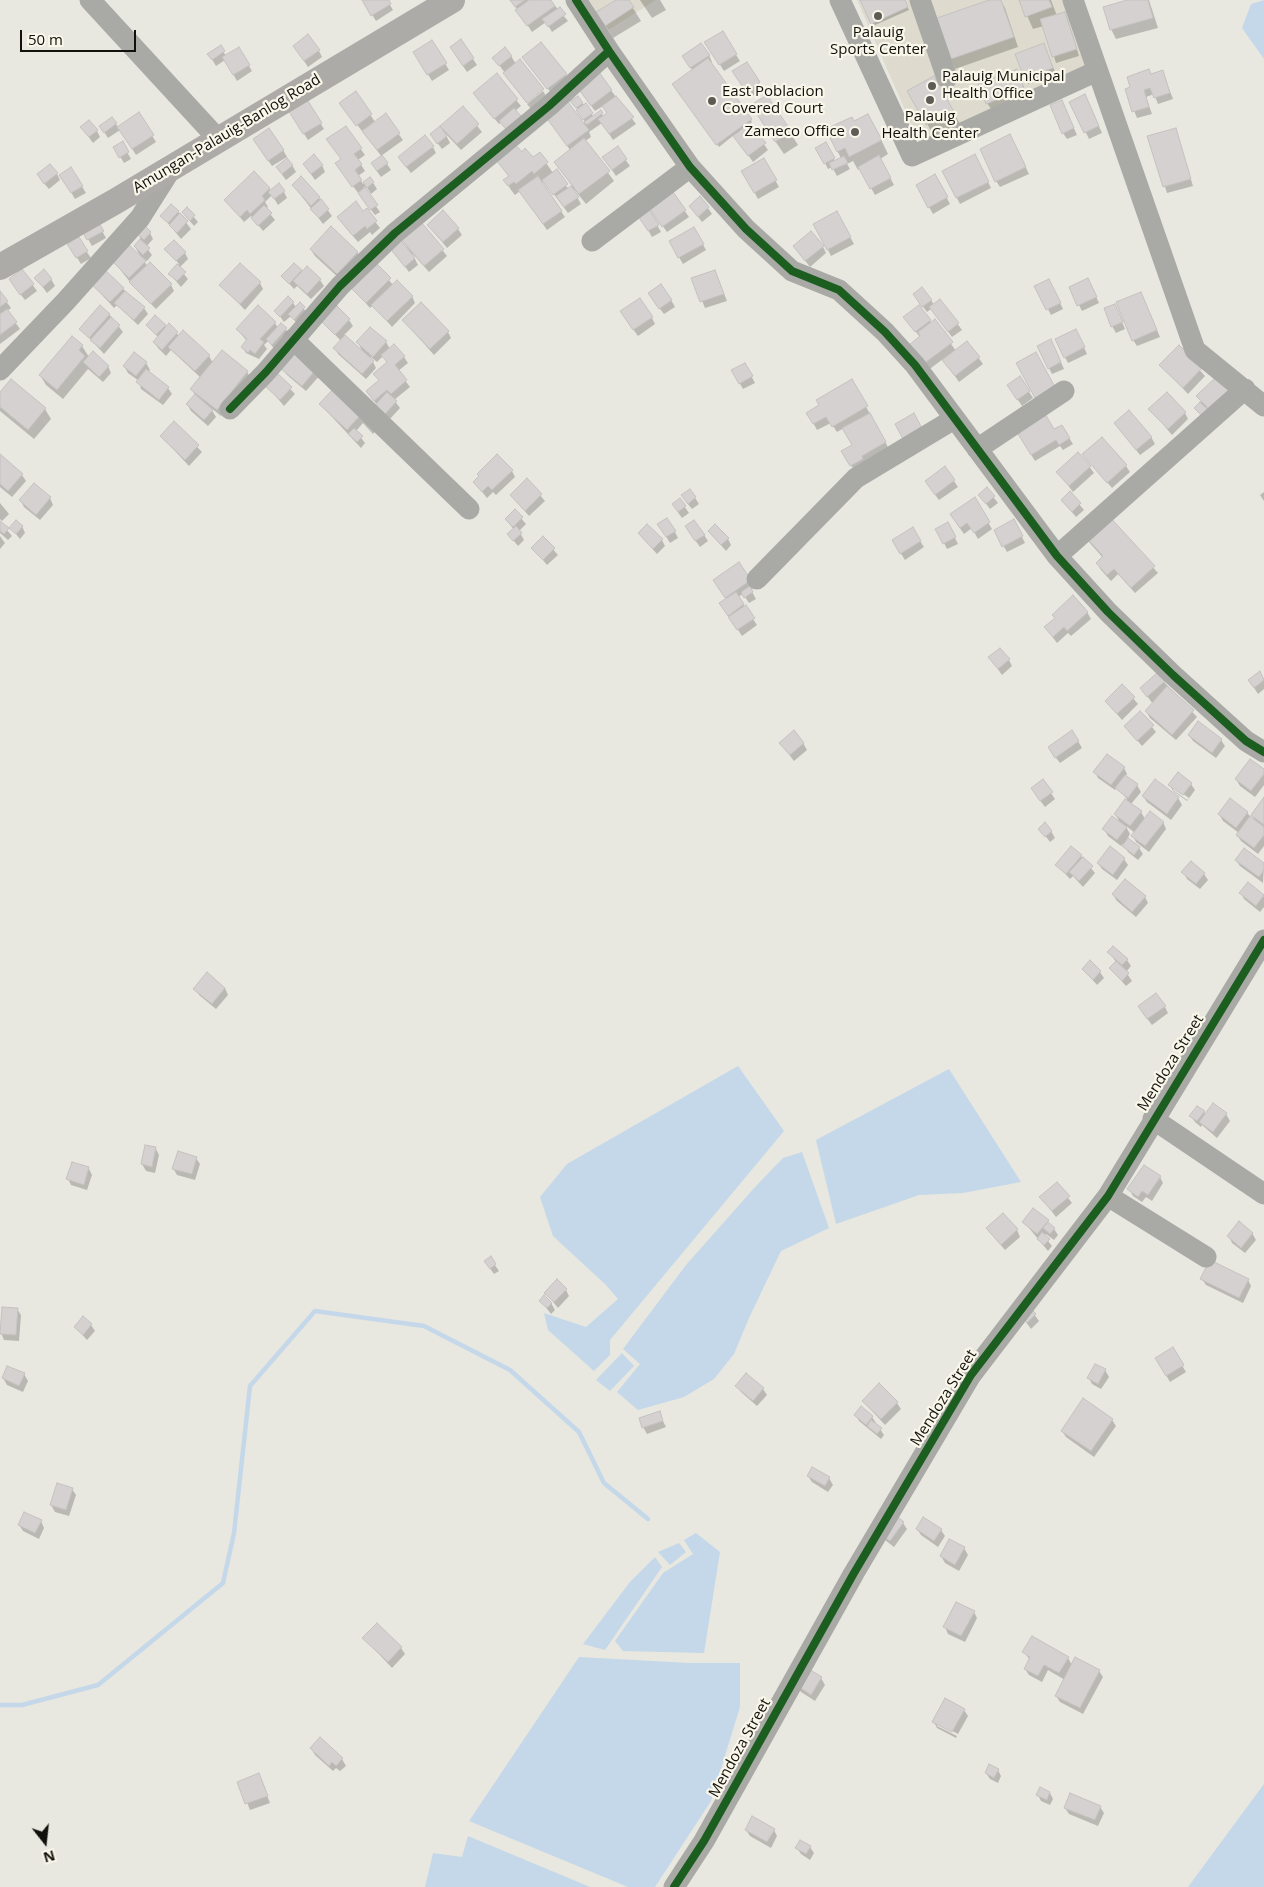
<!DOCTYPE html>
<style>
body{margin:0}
#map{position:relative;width:1264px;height:1887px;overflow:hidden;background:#e8e7e0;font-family:"Open Sans",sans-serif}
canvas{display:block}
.north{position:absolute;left:20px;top:1817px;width:50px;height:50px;-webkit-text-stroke:4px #f9f6ea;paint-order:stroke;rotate:164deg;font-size:14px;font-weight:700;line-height:20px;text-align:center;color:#11100c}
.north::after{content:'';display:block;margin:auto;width:18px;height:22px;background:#11100c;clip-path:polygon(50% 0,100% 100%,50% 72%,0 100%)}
.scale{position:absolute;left:20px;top:30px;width:116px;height:22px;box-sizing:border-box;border:2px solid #11100c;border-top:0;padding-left:6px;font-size:15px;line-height:18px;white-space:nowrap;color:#11100c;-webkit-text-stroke:4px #f9f6ea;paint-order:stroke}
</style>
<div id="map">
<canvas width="1264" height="1887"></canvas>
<div class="north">N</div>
<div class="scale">50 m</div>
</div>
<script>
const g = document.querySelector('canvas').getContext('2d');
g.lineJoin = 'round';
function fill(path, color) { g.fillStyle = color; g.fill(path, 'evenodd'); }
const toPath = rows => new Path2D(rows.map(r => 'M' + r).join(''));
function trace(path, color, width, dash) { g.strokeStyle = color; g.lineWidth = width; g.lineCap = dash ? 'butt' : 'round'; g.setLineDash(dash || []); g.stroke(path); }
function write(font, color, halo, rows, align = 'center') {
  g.font = font + ' "Open Sans",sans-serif'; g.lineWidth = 4.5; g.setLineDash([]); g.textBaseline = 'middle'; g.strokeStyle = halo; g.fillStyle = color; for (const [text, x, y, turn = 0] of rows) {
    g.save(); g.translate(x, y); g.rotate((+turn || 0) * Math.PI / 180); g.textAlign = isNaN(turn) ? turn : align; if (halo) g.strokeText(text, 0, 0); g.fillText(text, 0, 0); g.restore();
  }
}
const built = toPath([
 [584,0,656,0,605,32],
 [857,0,1065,0,1088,65,919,142]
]);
const water = toPath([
 [1264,0,1264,59,1242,28,1251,4],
 [738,1066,784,1131,610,1340,610,1355,594,1371,548,1330,544,1313,586,1327,618,1299,606,1285,553,1236,540,1197,567,1164],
 [949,1069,1021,1182,963,1193,919,1195,836,1224,816,1140],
 [802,1152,829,1228,781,1251,749,1318,734,1354,714,1379,684,1397,638,1410,617,1392,640,1364,623,1349,686,1265,756,1186,783,1158],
 [622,1353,634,1366,610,1391,596,1380],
 [696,1533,720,1552,704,1653,623,1651,615,1641,663,1573,693,1554,684,1540],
 [679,1543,686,1552,670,1565,658,1552],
 [655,1557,662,1567,605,1650,583,1644,630,1582],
 [579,1657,689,1663,740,1663,740,1707,711,1801,655,1887,628,1887,469,1821],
 [1264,1784,1264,1887,1188,1887],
 [468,1836,590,1887,425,1887,433,1853,462,1857]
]);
const shadow = toPath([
 [363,0,387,0,393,10,376,21],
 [511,0,550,0,568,21,552,32,546,22,532,32],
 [618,0,628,0,641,21,613,38,598,13],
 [640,0,660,0,666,10,652,18],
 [861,0,904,0,909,10,873,26],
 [993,0,1000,0,1005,8,1018,47,955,69,936,20],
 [1020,0,1051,0,1057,16,1065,13,1068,20,1079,56,1056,63,1044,26,1033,29],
 [1132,0,1149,0,1158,28,1116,39,1111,29],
 [722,33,740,61,724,71,706,43],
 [461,41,477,65,467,72,455,54],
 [432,42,449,70,432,81,415,53],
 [1044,45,1056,74,1028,84,1017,55],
 [220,46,226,56,239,49,252,71,237,81,225,60,216,66,209,54],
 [319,51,322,57,308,67,298,52],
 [709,55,712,62,710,63,751,120,752,122,750,124,768,150,753,162,734,135,719,147,675,87,693,71,687,63],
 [511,56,516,64,542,89,526,102,494,58],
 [528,63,566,75,569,81,552,94],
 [746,63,763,89,751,97,738,78],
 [596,70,636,124,613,140,602,123,589,132,591,137,585,141,614,181,586,204,574,189,573,190,581,204,568,213,544,181,541,183,565,217,547,230,520,191,515,195,511,190,505,180,509,177,496,159,522,153,533,159,540,154,553,173,569,189,572,186,555,162,570,150,549,120,583,124,585,122,576,107,577,97,594,117,600,112,604,117,608,114,603,106,595,111,580,91],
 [1162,71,1173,99,1158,104,1154,94,1146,97,1152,114,1137,118,1126,90,1151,75],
 [496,75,521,106,515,111,510,134,501,123,499,124,474,94],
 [1020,77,1027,95,991,109,987,103],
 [934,78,960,124,935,138,909,91],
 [543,91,546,96,531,109,527,104],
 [356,93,375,122,385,115,403,140,381,156,387,164,391,170,381,177,376,170,382,157,345,109],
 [767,96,798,145,784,154,760,119],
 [306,100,324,129,308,140,293,117],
 [1062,102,1077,135,1067,139,1063,133],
 [1071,102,1088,102,1102,133,1089,139],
 [463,108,482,132,461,150,445,133,450,143,442,149,431,135],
 [139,114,156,142,136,155,120,130,108,138,101,127,112,118,118,127],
 [854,123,876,129,888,154,880,159,894,185,875,195,860,168,858,170,853,161,847,164,850,169,837,176,832,167,828,169,825,163,826,144,835,161,841,158,831,139],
 [345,127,365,155,358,160,365,171,358,176,363,184,370,178,377,189,371,194,366,186,363,188,380,212,375,215,336,164,342,160],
 [82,128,97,131,100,137,93,143],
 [1175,129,1193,186,1167,193,1149,137],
 [1013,142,1029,174,1000,187,996,181],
 [122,143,131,159,124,163,115,148],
 [258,146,283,150,287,157,272,166],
 [433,147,436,153,411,173,403,163],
 [617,148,630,166,616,176,608,164],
 [764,160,779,187,758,199,743,171],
 [978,162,991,188,960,204,943,172],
 [292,165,296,172,286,180,277,168],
 [322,165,325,172,315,180,308,170],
 [71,169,86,193,75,199,61,175],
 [57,174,60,180,49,189,42,181],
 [935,176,950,204,933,214,917,186],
 [293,185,319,198,332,216,323,224],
 [269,188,271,191,284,192,287,198,278,205,272,195,265,202,268,207,266,209,275,220,263,231,251,216,244,222,226,200],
 [673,194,689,217,667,232,655,215],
 [690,206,708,208,712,214,702,222],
 [187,209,198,222,194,226,183,213],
 [366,210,380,228,372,235,370,232,358,242,342,223],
 [649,211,661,232,652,237,640,216],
 [178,212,191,229,181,239,162,216],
 [837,213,854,244,831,256,815,224],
 [95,218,106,238,92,246,81,227],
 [421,223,447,256,429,272,412,253,418,265,409,272,390,247,409,250,402,239],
 [428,225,458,229,462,235,447,248],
 [694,229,706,250,683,264,670,242],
 [138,233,150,233,153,239,146,247,152,255,147,261,142,257,147,266,171,285,174,291,156,309,135,288,114,262,141,257,135,247,141,240],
 [78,239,91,258,81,264,69,245],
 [794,246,823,247,826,253,810,267],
 [166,249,185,253,188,259,179,268,188,279,181,287,170,274,179,264],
 [311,250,357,252,361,259,341,280,315,256],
 [374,262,393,285,412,296,415,303,392,327,373,305,370,308,350,285],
 [294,264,303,272,320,280,324,286,311,299,297,286,294,289,283,277],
 [22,270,37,291,25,300,14,286],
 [715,271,727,301,705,308,693,279],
 [36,278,51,279,55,286,47,293],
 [260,283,263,289,245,310,221,285],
 [93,285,123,289,144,308,148,314,138,325,117,305,114,308],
 [1091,286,1099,303,1082,311,1079,305],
 [1052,287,1063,309,1051,315,1048,309],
 [0,293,11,308,7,311,20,329,0,344],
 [653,300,671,300,675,307,664,314],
 [918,300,931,300,934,305,940,300,962,330,952,337,931,309,927,312],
 [1144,300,1160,337,1137,346,1133,340],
 [293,303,296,307,300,304,308,314,298,325,291,316,284,322,276,311],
 [1115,305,1125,329,1116,333,1112,326],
 [109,314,123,332,104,354,81,329],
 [625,318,652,318,655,324,638,336],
 [349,320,353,326,344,335,363,353,358,342,386,342,390,349,404,357,408,363,398,371,410,387,394,400,400,408,389,420,367,392,379,381,375,374,388,363,383,356,377,362,370,356,376,368,366,379,338,354,335,348,341,341,323,322],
 [403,320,448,332,451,338,434,355],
 [930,320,931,323,935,321,956,351,967,342,983,364,959,382,943,359,927,371,919,336,909,322],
 [275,323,278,328,281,324,290,335,276,351,268,341,264,345,267,349,259,359,246,353,242,347,247,341,237,329],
 [147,325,165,326,180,336,183,332,209,356,213,363,247,372,251,378,221,416,210,407,216,417,208,426,191,411,187,404,195,395,192,389,201,378,171,350,166,356,158,348,154,342,158,337],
 [1079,337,1087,354,1068,363,1065,357],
 [72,338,82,346,89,357,108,366,111,373,103,382,88,369,63,399,46,385,40,375],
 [1054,347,1064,369,1052,374,1049,368],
 [1179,347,1205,376,1188,394,1161,365],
 [134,354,146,363,150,370,148,372,168,388,172,394,163,405,141,389,139,381,128,373,124,366],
 [745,364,755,383,743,389,733,371],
 [283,369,321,374,306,391,287,375],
 [277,375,295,394,284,406,267,386],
 [1020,378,1033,398,1022,406,1012,391],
 [1216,379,1215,417,1206,407,1206,422,1196,408,1201,402,1198,396],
 [852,381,889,449,855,472,843,451,854,445,844,428,837,432,831,423,817,430,808,413,821,406],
 [336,387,377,429,373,434,363,423,356,431,365,443,361,448,320,404],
 [0,393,45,409,51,419,34,439,0,411],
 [1150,409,1185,413,1188,419,1172,435],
 [174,423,202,452,189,466,161,436],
 [1115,423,1151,437,1155,444,1140,455],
 [1061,426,1073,444,1063,450,1060,446,1035,461,1016,430,1054,431],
 [1084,455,1126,466,1130,472,1112,488],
 [0,456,22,475,26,481,12,497,0,487],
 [1089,466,1094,473,1073,492,1058,472],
 [512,471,515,477,496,495,493,492,487,498,474,482],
 [527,480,545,501,529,516,511,495],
 [954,481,958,487,939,500,930,488],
 [987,489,998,503,990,509,984,501],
 [690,490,699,504,692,509,686,502],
 [1264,492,1264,501,1260,495],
 [1070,493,1084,510,1076,517,1062,500],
 [50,498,53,505,40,520,24,507,21,501],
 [974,499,992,529,978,539,972,528,964,534,955,521],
 [680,500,689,513,682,518,677,511],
 [0,503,9,514,2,521,0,519],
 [515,511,526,524,519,531,524,540,518,546,509,535,514,530,506,519],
 [1107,516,1158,573,1135,593,1118,574,1111,581,1101,570,1097,563,1103,558,1089,542],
 [1014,521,1025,543,1007,552,995,531],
 [0,522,12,536,8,540,0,533],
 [948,524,958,544,947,549,937,529],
 [659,525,675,532,678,538,670,543],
 [22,526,25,533,20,539,11,528],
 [912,529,924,547,905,560,893,541],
 [709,531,728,539,731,545,726,551],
 [690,533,704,535,708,541,700,547],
 [639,534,662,540,665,546,657,554],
 [0,536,5,543,0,549],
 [543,538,558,555,547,565,533,548],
 [739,564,754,587,751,590,756,599,749,603,743,594,738,597,757,625,742,636,725,610,727,600,718,586],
 [1087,612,1091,619,1071,636,1068,633,1057,643,1045,627,1056,618],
 [990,658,1009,660,1012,666,1002,675],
 [1259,673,1264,679,1264,689,1258,694,1253,686],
 [1164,682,1197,717,1176,740,1150,718,1146,711,1153,704,1141,688],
 [1122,685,1138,704,1122,720,1106,701],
 [1140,712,1156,732,1142,746,1125,726],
 [1189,735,1221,740,1225,746,1216,758,1193,741],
 [1078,741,1082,748,1060,763,1053,754],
 [803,743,807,750,794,761,781,744],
 [1124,768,1127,774,1125,777,1137,785,1141,792,1131,804,1141,812,1145,819,1163,822,1166,829,1149,852,1136,842,1133,836,1135,833,1125,825,1130,834,1127,839,1139,848,1143,854,1138,860,1128,852,1123,844,1121,846,1108,836,1104,829,1121,824,1115,814,1127,799,1117,788,1115,790,1098,778,1095,772],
 [1264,770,1264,785,1255,797,1240,786,1236,779],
 [1043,781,1055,799,1045,807,1036,795],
 [1155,781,1178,798,1182,805,1171,820,1147,802,1143,796],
 [1191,784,1195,790,1187,801,1173,791,1170,785],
 [1173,787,1189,798,1187,800,1173,790],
 [1264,799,1264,846,1258,854,1241,841,1237,835,1239,833,1223,821,1219,814,1247,813,1257,823,1252,815],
 [1040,829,1051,831,1055,838,1050,842],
 [1081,856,1095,873,1083,887,1073,876,1070,879,1057,865],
 [1124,859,1128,865,1117,880,1102,869,1098,863],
 [1236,860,1264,864,1263,883,1240,866],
 [1183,872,1204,874,1208,880,1200,889,1187,879],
 [1248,884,1264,897,1264,907,1260,912,1244,899,1241,893],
 [1113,895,1145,897,1148,903,1136,917,1117,901],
 [1109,952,1127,960,1131,966,1126,972,1132,981,1126,986,1110,968,1116,962],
 [1083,969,1100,972,1104,978,1097,985],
 [225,988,228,995,216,1009,199,995,195,989],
 [1165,1007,1168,1013,1152,1025,1143,1013],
 [1213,1105,1226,1114,1230,1121,1217,1138,1202,1125,1201,1127,1195,1122,1191,1116,1204,1112,1206,1115],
 [156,1149,159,1155,155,1173,146,1171,142,1164],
 [196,1158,200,1164,195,1180,177,1175,173,1168],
 [73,1163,89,1169,92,1175,87,1190,71,1185,68,1179],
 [1160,1177,1163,1183,1152,1201,1146,1197,1142,1202,1133,1196,1129,1189],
 [1057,1184,1072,1203,1056,1217,1041,1197],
 [1034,1210,1054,1229,1058,1235,1054,1240,1046,1234,1044,1236,1052,1246,1048,1251,1024,1222],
 [987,1229,1017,1230,1020,1237,1005,1250],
 [1252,1233,1256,1240,1245,1253,1232,1243,1229,1236],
 [490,1258,499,1271,494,1274,489,1267],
 [1202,1279,1248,1280,1251,1286,1243,1303,1206,1285],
 [566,1290,569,1296,558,1308,546,1293],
 [541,1301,551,1303,555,1310,551,1314],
 [17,1309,21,1315,19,1341,4,1340,1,1333],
 [1031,1310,1039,1321,1031,1329,1023,1318],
 [91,1325,95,1331,87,1340,75,1327],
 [1172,1349,1186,1372,1170,1382,1156,1358],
 [1105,1370,1109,1377,1101,1389,1092,1384,1089,1378],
 [24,1374,28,1381,23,1392,7,1385,3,1378],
 [747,1375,763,1389,767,1395,757,1406,741,1392,737,1386],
 [1084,1400,1112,1420,1116,1426,1094,1457,1066,1437,1062,1431],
 [863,1401,897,1403,901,1409,885,1425],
 [659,1413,666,1427,647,1434,643,1427],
 [856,1415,872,1417,884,1435,881,1439,859,1421],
 [808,1476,829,1478,833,1485,828,1492,812,1482],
 [72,1489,76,1495,69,1516,55,1512,51,1505],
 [894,1516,903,1523,907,1529,894,1547,885,1540],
 [41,1521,44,1528,39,1539,23,1531,19,1525],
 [917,1529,941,1530,945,1536,938,1547,921,1535],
 [950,1540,964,1548,968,1555,959,1571,945,1563,941,1556],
 [974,1612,977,1618,965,1642,948,1634,945,1627],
 [364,1638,401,1648,405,1654,392,1668],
 [1024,1652,1068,1658,1072,1665,1099,1671,1103,1677,1083,1714,1060,1702,1056,1696,1065,1680,1048,1670,1042,1682,1029,1675,1025,1669,1030,1660],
 [821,1678,825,1685,815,1701,801,1692,797,1686],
 [964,1710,968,1716,958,1734,937,1723,937,1726,957,1736,956,1738,937,1728,934,1722],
 [321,1738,342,1759,346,1766,340,1771,336,1768,333,1771,315,1755,311,1748],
 [998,1770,1001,1776,998,1783,990,1779,986,1773],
 [259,1775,270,1803,250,1810,239,1782],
 [1050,1793,1053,1799,1050,1805,1041,1801,1038,1795],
 [1100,1807,1104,1813,1098,1826,1069,1814,1065,1808],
 [746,1830,774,1830,777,1836,771,1848,750,1836],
 [810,1847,814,1853,810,1860,801,1854,797,1848]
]);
const stream = toPath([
 [0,1705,22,1705,98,1685,223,1583,234,1533,250,1386,315,1311,424,1326,510,1370,579,1432,604,1483,648,1519]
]);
const building = toPath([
 [362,0,389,0,391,4,371,16,362,0],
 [510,0,525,0,515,7,510,0],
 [529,0,551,0,555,6,527,26,515,10,529,0],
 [616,0,629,0,634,7,605,26,596,12,616,0],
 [860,0,905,0,908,7,871,24,860,0],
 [989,0,1001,0,1014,37,948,60,934,19,989,0],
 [1019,0,1049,0,1052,7,1025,17,1019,0],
 [1127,0,1148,0,1153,18,1110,30,1103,7,1127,0],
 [560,7,566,14,548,27,542,19,560,7],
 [1065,12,1077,49,1052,57,1040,19,1065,12],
 [723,31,737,54,719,65,704,42,723,31],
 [308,34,320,50,304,61,293,46,308,34],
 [461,39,474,58,463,66,450,47,461,39],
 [432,40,447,63,427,75,413,52,432,40],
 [541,42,567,74,547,89,522,57,541,42],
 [701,43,710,55,690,68,682,56,701,43],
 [1044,43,1053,68,1024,78,1015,54,1044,43],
 [221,45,225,51,212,60,207,54,221,45],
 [239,47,250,65,233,75,222,57,239,47],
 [505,47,512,56,499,66,492,58,505,47],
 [708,58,752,119,716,145,672,84,708,58],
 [520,59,544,89,527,103,503,73,520,59],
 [747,62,760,82,746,92,732,71,747,62],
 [596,68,612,90,591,106,575,84,596,68],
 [1017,69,1024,89,986,104,978,84,1017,69],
 [1149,69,1151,74,1163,70,1170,93,1154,98,1150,88,1144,90,1149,107,1132,112,1125,89,1130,87,1127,77,1149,69],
 [497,73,518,99,494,119,473,93,497,73],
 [934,76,953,110,926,125,907,91,934,76],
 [356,91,372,114,356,126,339,103,356,91],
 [1085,94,1099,126,1084,133,1069,102,1085,94],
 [767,95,791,131,775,142,751,105,767,95],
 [578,96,583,103,576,108,570,101,578,96],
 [616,96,634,117,609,134,598,119,607,113,602,106,616,96],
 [306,98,322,123,303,134,288,110,306,98],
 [565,98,589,130,567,146,543,113,565,98],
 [1062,100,1074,128,1062,134,1050,105,1062,100],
 [586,103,593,113,583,120,576,110,586,103],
 [463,106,479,124,457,144,440,126,463,106],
 [514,108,521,116,506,129,499,121,514,108],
 [601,110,603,113,587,125,584,122,601,110],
 [139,112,154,135,132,149,117,127,139,112],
 [386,113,400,133,377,150,362,131,386,113],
 [868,114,882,140,849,157,845,148,837,152,830,138,835,136,830,127,852,117,854,121,868,114],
 [112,117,117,123,104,133,99,126,112,117],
 [89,120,98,130,89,137,80,127,89,120],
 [750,123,766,143,748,156,733,136,750,123],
 [346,126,362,148,354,154,362,164,355,170,362,180,352,187,335,163,341,159,326,139,346,126],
 [440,126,447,136,437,144,430,134,440,126],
 [269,128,284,150,268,161,253,139,269,128],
 [1176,128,1191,179,1163,187,1147,136,1176,128],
 [1010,134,1026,167,995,182,980,149,1010,134],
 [425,135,434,146,406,167,398,157,425,135],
 [584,138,610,171,579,194,554,162,584,138],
 [123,141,129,152,119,158,113,147,123,141],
 [826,142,835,158,824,164,815,148,826,142],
 [514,143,522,152,525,148,533,157,540,152,548,162,534,174,532,171,516,184,514,182,508,186,503,180,509,176,495,159,514,143],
 [618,146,627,159,612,170,602,157,618,146],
 [314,154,323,165,311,174,303,164,314,154],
 [975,154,989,182,956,198,942,171,975,154],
 [382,155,388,163,377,171,371,163,382,155],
 [879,155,891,178,870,189,858,167,879,155],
 [844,156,848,163,832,170,829,163,844,156],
 [287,158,293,165,282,174,276,167,287,158],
 [764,158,777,180,754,193,741,171,764,158],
 [50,164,58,173,44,184,37,174,50,164],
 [71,167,83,186,71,193,59,175,71,167],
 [557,169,568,184,553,195,542,180,557,169],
 [254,171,270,188,262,196,265,200,250,214,247,210,240,217,224,200,254,171],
 [935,174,948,197,928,208,916,185,935,174],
 [301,176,320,197,311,206,292,185,301,176],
 [538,176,562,211,543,224,518,190,538,176],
 [370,177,374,182,367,188,363,182,370,177],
 [279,183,285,191,274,199,268,192,279,183],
 [571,186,579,197,564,207,556,196,571,186],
 [365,187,378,205,370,210,358,193,365,187],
 [673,192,686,210,662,227,650,209,673,192],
 [700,196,709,207,698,217,689,206,700,196],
 [321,199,329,209,319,218,310,209,321,199],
 [356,201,363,211,367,208,377,221,367,229,365,226,353,236,337,217,356,201],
 [171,204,179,211,168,223,160,216,171,204],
 [264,205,272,213,258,226,251,218,264,205],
 [187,207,195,215,190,221,182,212,187,207],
 [649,209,659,225,648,231,638,216,649,209],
 [443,210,459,228,443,242,427,225,443,210],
 [837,211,851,237,827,250,813,224,837,211],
 [180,213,188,221,177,233,169,225,180,213],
 [95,217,104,231,87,240,79,226,95,217],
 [421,222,444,249,424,266,401,239,421,222],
 [144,225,151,232,144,240,136,233,144,225],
 [331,226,358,252,337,274,310,249,331,226],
 [694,227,704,244,678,258,669,241,694,227],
 [811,231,824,246,805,261,793,246,811,231],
 [79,237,88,251,76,258,67,244,79,237],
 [399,238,415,258,405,267,389,247,399,238],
 [140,239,150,248,143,255,134,246,140,239],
 [174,240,186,252,176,261,164,249,174,240],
 [129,245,146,261,129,278,112,261,129,245],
 [374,261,391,278,366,303,348,285,374,261],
 [150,262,172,284,151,304,129,282,150,262],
 [240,263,261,282,240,304,219,285,240,263],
 [294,263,302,270,289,284,281,276,294,263],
 [177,264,186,272,177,281,168,274,177,264],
 [307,266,321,279,307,294,293,281,307,266],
 [22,269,34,284,20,295,9,279,22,269],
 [44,269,52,279,43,287,34,278,44,269],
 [105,270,124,288,110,302,91,284,105,270],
 [715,270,724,294,700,302,691,278,715,270],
 [1088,278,1097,297,1077,306,1069,287,1088,278],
 [1049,279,1061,303,1046,310,1034,286,1049,279],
 [397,280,413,296,387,321,371,305,397,280],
 [661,284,672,300,659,309,648,293,661,284],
 [922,287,932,300,922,307,913,294,922,287],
 [0,291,8,301,0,307,0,291],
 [125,291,145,307,134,320,114,303,125,291],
 [1141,292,1157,330,1132,341,1116,302,1141,292],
 [288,296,294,302,280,317,274,311,288,296],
 [640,298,653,317,633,330,620,311,640,298],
 [940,299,959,323,948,332,929,307,940,299],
 [300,302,305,307,294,320,288,314,300,302],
 [421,302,449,331,430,349,402,320,421,302],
 [1115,304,1123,322,1111,327,1104,308,1115,304],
 [100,305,110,314,89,338,79,329,100,305],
 [258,305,276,322,260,339,264,342,255,354,250,350,248,353,241,347,247,339,236,329,258,305],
 [919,305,931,320,915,332,903,317,919,305],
 [337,306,350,319,335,335,322,322,337,306],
 [7,309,17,322,0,335,0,314,7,309],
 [155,315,166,325,156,335,146,325,155,315],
 [111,317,120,325,100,348,90,340,111,317],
 [935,319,953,342,922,365,908,346,920,336,918,332,935,319],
 [169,323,178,332,162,350,153,342,169,323],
 [281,323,287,328,272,345,266,339,281,323],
 [370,327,387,341,373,357,356,342,370,327],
 [1076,329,1085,347,1064,358,1055,339,1076,329],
 [183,330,210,355,195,371,168,347,183,330],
 [345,335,374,361,362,374,333,348,345,335],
 [72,336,83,345,79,350,85,356,57,390,39,375,72,336],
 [1051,339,1061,362,1048,369,1037,346,1051,339],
 [967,341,980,357,955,376,942,360,967,341],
 [394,344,405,356,395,365,407,380,391,394,387,390,374,401,366,391,379,380,373,374,387,362,381,355,394,344],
 [1179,345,1202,368,1183,388,1159,365,1179,345],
 [222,350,248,371,217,410,190,389,222,350],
 [298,350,318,367,302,386,281,369,298,350],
 [93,351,109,366,99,377,83,362,93,351],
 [134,352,147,362,136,376,123,366,134,352],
 [1036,352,1055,387,1035,398,1016,363,1036,352],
 [745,363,753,376,739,384,731,370,745,363],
 [146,369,169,387,159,400,136,382,146,369],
 [277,373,292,387,280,400,265,386,277,373],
 [1020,376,1030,391,1017,400,1007,385,1020,376],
 [1216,377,1230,392,1211,411,1196,396,1216,377],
 [11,379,46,408,28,430,0,407,0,392,11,379],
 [852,379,868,406,832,427,826,417,813,424,806,413,819,405,816,400,852,379],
 [336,386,364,411,347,430,319,404,336,386],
 [387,392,397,401,385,414,375,405,387,392],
 [1167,392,1186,412,1168,429,1148,409,1167,392],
 [195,394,213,410,204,420,186,404,195,394],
 [1200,402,1208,410,1202,416,1194,408,1200,402],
 [1129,410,1152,437,1136,450,1114,423,1129,410],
 [1044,412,1054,429,1062,425,1070,438,1059,445,1056,440,1031,455,1015,429,1044,412],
 [870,413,886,442,862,456,863,459,850,466,841,451,852,445,842,428,870,413],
 [914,413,923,430,904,441,895,424,914,413],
 [174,421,199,445,185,460,160,436,174,421],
 [354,428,363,436,357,442,348,434,354,428],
 [1102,437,1127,465,1107,483,1082,454,1102,437],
 [1078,452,1091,466,1069,486,1056,472,1078,452],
 [0,454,23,474,8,491,0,484,0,454],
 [497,454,513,470,492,490,488,486,482,492,473,482,479,476,477,474,497,454],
 [945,466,955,480,935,495,925,481,945,466],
 [527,478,542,494,525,511,510,495,527,478],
 [34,483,51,497,36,515,19,500,34,483],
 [987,487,995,496,986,504,978,495,987,487],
 [690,489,696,497,688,504,681,495,690,489],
 [1070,491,1081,503,1072,512,1061,500,1070,491],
 [975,497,990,522,974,533,967,523,960,528,950,514,975,497],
 [680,498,686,506,678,512,672,504,680,498],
 [515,509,523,517,513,527,505,519,515,509],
 [1107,514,1155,566,1131,588,1114,569,1107,575,1096,563,1103,556,1084,535,1107,514],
 [667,518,676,531,666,537,657,524,667,518],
 [1014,519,1023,536,1002,547,994,530,1014,519],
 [16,520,23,526,16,534,9,528,16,520],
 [694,520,705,535,695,541,685,526,694,520],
 [0,521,9,528,4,534,0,531,0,521],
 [948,522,956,537,943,544,935,529,948,522],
 [647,524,663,539,653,549,638,533,647,524],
 [715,524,729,538,721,545,708,531,715,524],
 [516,526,522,533,513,541,507,534,516,526],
 [913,527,921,541,900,554,892,540,913,527],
 [543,536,555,548,543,560,531,548,543,536],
 [739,562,751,580,725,598,713,580,739,562],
 [750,586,753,592,744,598,741,592,750,586],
 [736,592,744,604,728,616,719,603,736,592],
 [1073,595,1088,612,1067,631,1064,627,1053,637,1044,627,1055,618,1052,615,1073,595],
 [746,605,755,618,737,630,728,617,746,605],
 [1000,648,1010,659,998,669,988,657,1000,648],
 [1260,671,1264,680,1254,688,1248,680,1260,671],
 [1158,672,1165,681,1147,697,1140,688,1158,672],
 [1122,684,1135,697,1117,714,1105,701,1122,684],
 [1167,686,1194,710,1172,735,1145,711,1167,686],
 [1140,711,1154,725,1137,741,1124,726,1140,711],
 [1198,721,1222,739,1212,753,1188,735,1198,721],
 [794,730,804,743,790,755,779,743,794,730],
 [1072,730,1079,741,1055,758,1048,747,1072,730],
 [1107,754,1125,767,1111,785,1093,772,1107,754],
 [1250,759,1264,769,1264,774,1251,791,1235,779,1250,759],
 [1178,772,1192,783,1183,795,1168,785,1178,772],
 [1125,775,1138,784,1128,798,1115,788,1125,775],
 [1043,779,1053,792,1040,801,1031,788,1043,779],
 [1155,779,1179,797,1167,814,1142,796,1155,779],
 [1264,797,1264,825,1251,815,1264,797],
 [1230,798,1248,812,1236,828,1218,814,1230,798],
 [1125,799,1142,811,1130,826,1114,814,1125,799],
 [1150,811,1164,822,1145,846,1131,836,1150,811],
 [1112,816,1127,827,1117,840,1102,829,1112,816],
 [1250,816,1264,827,1264,835,1254,848,1236,835,1250,816],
 [1045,822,1052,831,1045,837,1038,829,1045,822],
 [1128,838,1140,847,1134,855,1122,846,1128,838],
 [1071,846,1082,855,1066,874,1055,865,1071,846],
 [1110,846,1125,858,1113,875,1097,863,1110,846],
 [1244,848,1264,863,1264,870,1259,877,1235,860,1244,848],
 [1083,857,1093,866,1079,881,1069,872,1083,857],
 [1191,861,1205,873,1196,884,1181,872,1191,861],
 [1125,879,1146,896,1132,912,1112,894,1125,879],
 [1248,882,1264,895,1256,906,1239,893,1248,882],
 [1113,946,1128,959,1122,965,1107,952,1113,946],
 [1090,960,1101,971,1093,980,1082,969,1090,960],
 [1116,961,1129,973,1122,981,1109,968,1116,961],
 [207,972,225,988,212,1004,193,989,207,972],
 [1156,993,1166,1006,1147,1019,1138,1006,1156,993],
 [1213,1103,1227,1113,1213,1132,1199,1122,1213,1103],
 [1197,1106,1205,1111,1197,1121,1189,1116,1197,1106],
 [145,1145,156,1147,152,1167,141,1164,145,1145],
 [178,1151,197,1157,192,1174,172,1169,178,1151],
 [72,1162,89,1167,84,1185,66,1179,72,1162],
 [1144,1165,1161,1176,1148,1195,1142,1191,1138,1197,1127,1189,1144,1165],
 [1057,1182,1070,1196,1052,1211,1039,1197,1057,1182],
 [1033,1208,1049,1220,1037,1234,1022,1222,1033,1208],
 [1003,1213,1018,1229,1001,1245,986,1228,1003,1213],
 [1239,1221,1253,1233,1241,1248,1227,1236,1239,1221],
 [1048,1222,1055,1228,1050,1234,1043,1228,1048,1222],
 [1042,1232,1050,1239,1044,1245,1037,1239,1042,1232],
 [491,1256,496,1264,490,1269,484,1261,491,1256],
 [1210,1260,1249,1279,1239,1298,1200,1279,1210,1260],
 [557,1279,567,1289,554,1302,544,1293,557,1279],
 [544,1295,552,1303,547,1308,539,1301,544,1295],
 [2,1307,18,1308,16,1335,0,1334,2,1307],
 [1031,1309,1036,1314,1027,1323,1022,1317,1031,1309],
 [83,1316,92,1324,83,1335,74,1327,83,1316],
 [1173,1347,1184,1365,1166,1376,1155,1358,1173,1347],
 [1095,1364,1106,1369,1098,1384,1087,1378,1095,1364],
 [7,1366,25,1373,19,1386,2,1378,7,1366],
 [746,1373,764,1388,753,1401,735,1386,746,1373],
 [879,1383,898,1402,881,1419,862,1401,879,1383],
 [1083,1398,1113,1419,1091,1451,1061,1431,1083,1398],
 [861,1406,873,1416,866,1425,854,1415,861,1406],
 [660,1411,663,1421,642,1428,639,1418,660,1411],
 [871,1420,882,1428,877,1434,867,1426,871,1420],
 [812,1467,830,1477,825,1486,807,1476,812,1467],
 [57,1483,73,1488,66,1510,50,1505,57,1483],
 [24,1512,42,1520,35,1533,18,1525,24,1512],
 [894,1514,904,1522,890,1541,879,1534,894,1514],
 [923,1517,942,1529,934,1541,916,1529,923,1517],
 [949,1539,965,1547,955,1565,940,1556,949,1539],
 [956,1602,975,1611,961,1636,943,1627,956,1602],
 [377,1623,402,1647,388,1662,362,1638,377,1623],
 [1032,1636,1069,1657,1059,1673,1044,1665,1038,1676,1024,1669,1030,1657,1022,1652,1032,1636],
 [1075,1657,1100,1670,1080,1708,1055,1696,1075,1657],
 [807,1668,822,1677,811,1695,796,1685,807,1668],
 [945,1698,965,1709,952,1732,932,1722,945,1698],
 [320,1737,343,1758,336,1766,332,1762,329,1766,310,1748,320,1737],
 [989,1764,999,1769,994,1778,985,1773,989,1764],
 [259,1773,268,1796,245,1804,237,1782,259,1773],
 [1040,1787,1050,1792,1047,1800,1036,1795,1040,1787],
 [1070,1793,1101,1806,1095,1820,1064,1808,1070,1793],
 [752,1816,775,1829,767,1842,745,1830,752,1816],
 [800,1840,811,1846,806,1854,795,1848,800,1840]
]);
const minor = toPath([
 [90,0,218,139],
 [576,0,609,51,690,167,746,229,792,271,839,290,885,332,915,365,1057,556,1108,612,1173,675,1246,741,1264,752],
 [840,0,912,156,1097,71],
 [920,0,947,78],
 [1073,0,1195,350,1264,406],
 [592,241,690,167],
 [293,339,469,509],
 [0,370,66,301,140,218,171,169],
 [230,409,266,372,340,286,395,233,549,106,609,51],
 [977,449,1064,391],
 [1057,556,1245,389],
 [757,579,856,478,954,419],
 [1153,1119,1264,1194],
 [1108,1196,1206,1257],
 [674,1887,704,1841,854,1573,971,1375,1108,1196,1264,940]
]);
const major = toPath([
 [0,267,116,201,452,0]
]);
const cycleway = toPath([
 [576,0,609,51,690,167,746,229,792,271,839,290,885,332,915,365,1057,556,1108,612,1173,675,1246,741,1264,752],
 [230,409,266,372,340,286,395,233,549,106,609,51],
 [674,1887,704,1841,854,1573,971,1375,1108,1196,1264,940]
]);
const markers = [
 [878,16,5,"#5c5b56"],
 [932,86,5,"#5c5b56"],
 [930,100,5,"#5c5b56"],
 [712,101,5,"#5c5b56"],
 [855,132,5,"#5c5b56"]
];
const poiNames = [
 ["Palauig",878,33],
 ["Sports Center",878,50],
 ["Palauig Municipal",942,77,"left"],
 ["Health Office",942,94,"left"],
 ["East Poblacion",722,92,"left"],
 ["Covered Court",722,109,"left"],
 ["Palauig",930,117],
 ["Health Center",930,134],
 ["Zameco Office",845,132,"right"]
];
const streetNames = [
 ["Amungan-Palauig-Banlog Road",227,134,-31],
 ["Mendoza Street",1171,1063,-58],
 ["Mendoza Street",944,1398,-58],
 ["Mendoza Street",740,1748,-61]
];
fill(built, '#dedbce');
fill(water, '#c4d8ea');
fill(shadow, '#0003');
trace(stream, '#c4d8ea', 4.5);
fill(building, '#d4d1d0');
trace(building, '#c4c2c0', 1);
trace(minor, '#a9a9a6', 21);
trace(major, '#acaba7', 26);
trace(cycleway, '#1b5e20', 8);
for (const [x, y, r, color] of markers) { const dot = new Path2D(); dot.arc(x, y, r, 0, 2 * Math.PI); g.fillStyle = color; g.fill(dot); trace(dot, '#f9f6ea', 2); }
write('15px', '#11100c', '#f9f6ea', poiNames);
write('15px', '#11100c', '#f9f6ea', streetNames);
</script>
